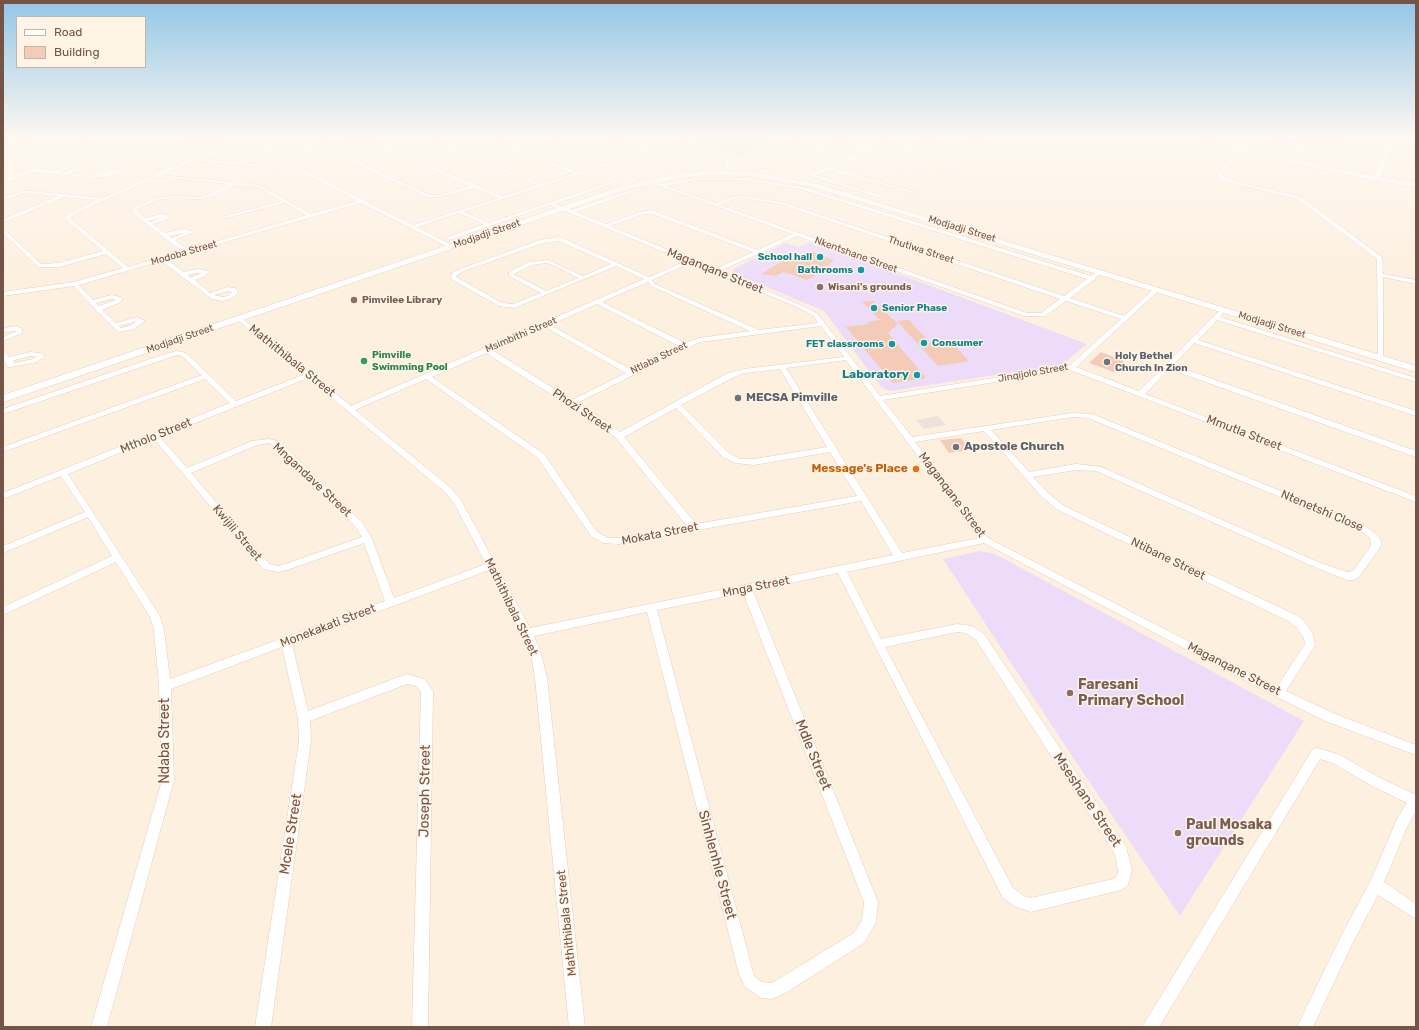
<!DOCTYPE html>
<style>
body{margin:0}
#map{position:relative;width:1419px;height:1030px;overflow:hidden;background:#fdf0df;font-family:Rubik,sans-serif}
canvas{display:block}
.frame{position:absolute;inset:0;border:4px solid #735446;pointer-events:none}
.legend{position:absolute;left:16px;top:16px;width:130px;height:52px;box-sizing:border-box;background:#fff4e6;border:1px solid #c7b4a6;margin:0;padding:5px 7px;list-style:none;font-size:12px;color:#735446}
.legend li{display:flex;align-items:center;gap:8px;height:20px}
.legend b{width:20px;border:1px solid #c7b4a6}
</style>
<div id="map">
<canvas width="1419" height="1030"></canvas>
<div class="frame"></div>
<ul class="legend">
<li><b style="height:5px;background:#fff"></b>Road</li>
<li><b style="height:11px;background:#f3cbb6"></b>Building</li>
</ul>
</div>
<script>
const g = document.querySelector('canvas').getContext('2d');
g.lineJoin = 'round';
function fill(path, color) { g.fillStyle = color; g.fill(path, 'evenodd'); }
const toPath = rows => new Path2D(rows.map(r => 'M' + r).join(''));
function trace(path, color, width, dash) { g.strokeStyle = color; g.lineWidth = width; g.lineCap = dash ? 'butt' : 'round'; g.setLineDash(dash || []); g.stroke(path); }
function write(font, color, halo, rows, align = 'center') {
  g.font = font + ' Rubik,sans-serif'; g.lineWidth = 3; g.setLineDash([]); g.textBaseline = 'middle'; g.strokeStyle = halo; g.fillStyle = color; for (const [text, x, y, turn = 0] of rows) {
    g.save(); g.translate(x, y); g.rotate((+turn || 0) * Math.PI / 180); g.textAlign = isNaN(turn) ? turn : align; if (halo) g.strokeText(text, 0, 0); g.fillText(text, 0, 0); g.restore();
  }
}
const industrial = toPath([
 [938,416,946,425,924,429,916,420]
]);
const education = toPath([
 [809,242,904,276,1087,344,1062,365,890,391,882,388,824,311,733,273,733,269,785,243,799,247],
 [980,551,995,554,1304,721,1180,916,1068,750,943,559]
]);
const green = toPath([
 [681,139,772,139,742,157]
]);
const building = toPath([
 [811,251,834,260,819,273,807,280,784,272,775,276,761,274,786,259,790,261],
 [873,301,898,324,888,333,926,378,893,383,846,327,869,324,867,322,880,320,862,302],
 [909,320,933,346,953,344,969,361,938,366,897,321],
 [1101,352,1124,361,1114,372,1089,363],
 [961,438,970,450,949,453,940,440]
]);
const street = toPath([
 [40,139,48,139,13,148,27,152,31,154,31,156,13,159,11,158,13,155,20,153,9,149,3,150,3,148,40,139],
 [68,139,74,139,101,148,122,152,237,162,263,150,152,139,169,139,268,148,286,139,291,139,243,163,286,167,307,171,413,225,498,198,475,188,439,197,427,197,343,158,308,153,309,149,328,140,325,139,374,142,503,196,537,185,423,139,429,139,541,184,573,174,483,139,489,139,578,172,641,152,617,144,584,153,542,139,548,139,584,151,612,143,602,139,608,139,669,158,673,162,555,204,572,210,634,189,636,190,636,191,576,212,606,224,640,212,652,210,758,250,792,234,646,181,648,180,660,184,696,178,744,178,803,187,1091,276,1098,271,1102,271,1102,273,1095,278,1095,280,1092,281,1070,298,1124,316,1155,288,1159,288,1159,290,1076,367,1139,391,1218,312,1220,311,1223,313,1220,317,1416,378,1416,382,1217,320,1198,340,1416,411,1416,416,1194,343,1173,365,1416,451,1416,457,1169,369,1145,394,1416,496,1416,502,1070,370,883,400,912,437,1073,413,1092,414,1364,525,1376,534,1381,541,1381,546,1359,577,1353,580,1347,580,1317,568,1096,471,1076,470,1033,477,1048,493,1064,506,1298,616,1304,621,1313,634,1315,645,1286,691,1333,713,1416,745,1416,755,1325,721,1275,696,984,543,847,572,881,639,957,624,972,626,984,634,1126,847,1132,870,1128,885,1121,890,1031,912,1016,907,1003,898,838,573,753,591,878,902,876,922,864,943,787,992,772,999,761,998,745,987,739,974,647,612,534,636,541,653,547,678,585,1027,569,1027,535,678,531,653,489,570,292,644,308,711,407,674,424,679,433,691,428,1027,412,1027,421,692,416,686,407,684,310,721,311,741,271,1027,255,1027,299,741,298,718,282,647,171,689,174,780,107,1027,91,1027,162,780,159,686,154,630,150,617,116,562,3,615,3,607,112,556,88,517,3,553,3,546,85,512,61,476,3,499,3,493,230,403,205,379,3,452,3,447,202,375,182,356,177,355,3,414,3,409,162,355,177,351,186,353,236,401,303,375,237,319,237,317,239,316,351,406,644,279,616,266,514,308,499,306,451,279,452,273,460,269,540,240,560,237,649,277,686,261,550,205,450,240,448,239,448,237,484,224,459,213,417,227,452,245,452,247,450,248,361,203,166,259,184,272,197,269,208,271,209,272,205,276,195,280,210,293,228,287,235,288,239,292,232,298,223,301,212,299,161,261,79,285,93,300,111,295,121,297,122,300,119,303,102,310,116,323,137,317,145,321,134,329,119,332,117,331,96,310,74,286,3,296,3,292,74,282,123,268,106,254,59,267,38,267,3,233,3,228,41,264,59,263,103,251,67,221,65,217,75,210,97,200,64,197,3,223,3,219,58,196,24,193,3,200,3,197,23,191,32,191,103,198,187,160,122,154,100,150,67,160,41,169,54,171,71,165,82,167,72,173,95,176,110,170,120,170,122,172,110,176,94,178,35,172,3,183,3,180,32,169,96,149,68,139],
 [333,141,373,144,470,186,439,195,430,195,346,156,313,151,333,141],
 [645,153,668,162,489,223,464,212,645,153],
 [193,161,286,169,304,173,357,201,311,214,260,185,161,175,193,161],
 [71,167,75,168,66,172,61,172,71,167],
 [157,177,228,184,209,194,200,197,173,196,156,198,134,207,132,210,133,214,182,251,128,267,71,219,71,217,79,212,157,177],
 [696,180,744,180,800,189,1087,279,1064,296,782,202,743,196,732,197,716,203,666,186,696,180],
 [235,185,257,187,282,201,222,217,222,219,285,203,306,215,188,250,175,240,192,233,192,231,184,229,165,233,153,224,170,218,170,216,162,214,145,218,138,212,139,208,157,200,173,198,200,199,213,196,235,185],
 [743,198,779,204,1060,299,1041,313,1027,313,720,205,735,199,743,198],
 [643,214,652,214,753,252,715,269,610,226,643,214],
 [161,218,150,222,148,221,161,218],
 [184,233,172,238,169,236,184,233],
 [797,236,1024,316,1045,316,1066,301,1121,319,1069,366,880,396,818,314,803,306,720,271,797,236],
 [559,241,611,264,583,276,548,260,529,262,509,272,509,276,541,293,513,304,502,303,456,277,457,275,464,271,543,243,559,241],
 [546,263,553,265,578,278,546,291,515,275,514,274,532,265,546,263],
 [690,263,799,308,814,316,818,323,759,330,655,284,652,280,690,263],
 [197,273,201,273,191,278,188,275,197,273],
 [648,282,651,286,750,331,699,338,685,343,602,302,648,282],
 [228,291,232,292,228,296,223,297,214,295,228,291],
 [111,299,116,300,99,306,96,303,111,299],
 [597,304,679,346,632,370,550,325,597,304],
 [137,321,130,326,121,328,119,326,137,321],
 [821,326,844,357,744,369,728,373,620,432,611,424,577,403,700,342,821,326],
 [545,327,626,373,572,400,492,350,545,327],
 [486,353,605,428,616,438,687,526,619,538,608,538,597,532,544,454,432,377,486,353],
 [846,360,979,538,902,553,786,368,846,360],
 [780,369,827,447,754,459,740,459,729,453,681,405,734,377,745,373,780,369],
 [308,378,445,492,454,503,486,564,394,598,372,539,362,522,279,441,269,439,252,441,187,468,160,437,308,378],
 [426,379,538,458,591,536,603,543,619,544,861,501,893,555,530,628,461,500,451,488,355,410,426,379],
 [676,408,723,457,735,463,754,465,830,452,857,496,696,524,624,437,676,408],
 [1073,417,1088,418,1358,529,1370,538,1371,546,1353,571,1348,572,1323,564,1101,467,1076,464,1029,472,991,430,1073,417],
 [984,431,1042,497,1058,510,1290,622,1296,627,1304,638,1305,644,1277,687,988,538,915,442,984,431],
 [154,439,263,569,278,572,290,569,364,543,385,601,170,679,164,630,160,616,68,474,154,439],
 [269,443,273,445,355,526,362,537,288,563,278,566,269,564,191,473,257,445,269,443],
 [743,593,864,902,862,920,854,933,772,983,761,982,755,977,753,972,657,610,743,593],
 [957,632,966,633,976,640,1115,854,1118,870,1117,876,1113,879,1031,898,1024,896,1013,888,885,647,957,632],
 [667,139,673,139,722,154,729,161,731,173,727,174,725,161,718,156,667,139],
 [772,139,777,139,764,148,765,154,761,155,760,148,772,139],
 [820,139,827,139,868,150,881,144,863,139,870,139,885,143,894,139,900,139,890,144,970,165,968,166,886,146,872,151,953,174,951,175,868,153,855,159,935,182,931,183,851,160,833,168,916,192,912,193,829,170,815,175,883,196,883,198,881,198,810,176,810,174,824,168,804,163,804,161,828,167,847,159,791,143,791,141,851,157,864,152,820,139],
 [908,139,915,139,987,157,985,158,908,139],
 [957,139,965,139,1005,149,1003,150,957,139],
 [1250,139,1281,142,1327,141,1389,152,1387,153,1327,143,1281,144,1250,139],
 [1244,151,1248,152,1222,171,1222,175,1231,180,1301,197,1382,257,1383,274,1416,280,1416,284,1383,277,1383,359,1381,360,1378,358,1377,259,1297,199,1227,182,1218,177,1218,170,1244,151],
 [17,326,22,329,22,333,3,341,3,337,17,331,3,332,3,328,17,326],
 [3,351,5,352,9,357,30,352,40,353,45,356,37,362,11,367,8,367,3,358,3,351],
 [30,356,37,356,33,359,15,363,12,361,30,356],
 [1317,748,1340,755,1380,778,1414,794,1416,793,1416,811,1407,827,1384,882,1416,904,1416,919,1378,895,1351,946,1313,1027,1297,1027,1341,936,1371,880,1397,819,1407,803,1372,786,1333,763,1320,759,1159,1027,1142,1027,1313,749,1317,748]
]);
const secondary = toPath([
 [1182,139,1194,139,1374,176,1389,139,1395,139,1380,177,1416,183,1416,187,1376,181,1182,139],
 [704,171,752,172,817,184,1416,366,1416,372,814,187,752,176,704,175,679,178,624,190,3,402,3,395,620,187,679,174,704,171]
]);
const markers = [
 [820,257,4,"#0f9aa8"],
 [861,270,4,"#0f9aa8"],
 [820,287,4,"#8d6e63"],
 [354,300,4,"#8d6e63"],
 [874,308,4,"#0f9aa8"],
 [924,343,4,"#0f9aa8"],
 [892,344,4,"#0f9aa8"],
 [364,361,4,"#2e9e5b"],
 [1107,362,4,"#6b7280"],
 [917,375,4,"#0f9aa8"],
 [738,398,4,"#6b7280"],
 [956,447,4,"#6b7280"],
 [916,469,4,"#e8710a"],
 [1070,693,4,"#8d6e63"],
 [1178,833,4,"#8d6e63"]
];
const farStreetnames = [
 ["Modjadji Street",962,229,17],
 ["Modjadji Street",487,234,-19],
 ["Thutlwa Street",921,250,18],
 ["Modoba Street",184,253,-16],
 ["Nkentshane Street",856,255,20],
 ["Modjadji Street",1272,325,17],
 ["Msimbithi Street",521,335,-23],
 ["Modjadji Street",180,339,-19],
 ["Ntlaba Street",659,358,-26],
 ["Jinqijolo Street",1033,373,-10]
];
const farCulturenames = [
 ["School hall",812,257],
 ["Bathrooms",853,270],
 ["Senior Phase",882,308,"left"],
 ["Consumer",932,343,"left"],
 ["FET classrooms",884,344]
];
const farEducationnames = [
 ["Wisani's grounds",828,287],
 ["Pimvilee Library",362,300]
];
const farLeisurenames = [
 ["Pimville",372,355],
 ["Swimming Pool",372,367]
];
const farWorshipnames = [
 ["Holy Bethel",1115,356],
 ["Church In Zion",1115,368]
];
const streetNames = [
 ["Maganqane Street",715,271,22],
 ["Mathithibala Street",292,361,39],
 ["Phozi Street",582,411,34],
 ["Mmutla Street",1244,433,21],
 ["Mtholo Street",156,436,-22],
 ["Mngandave Street",312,480,43],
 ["Maganqane Street",952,495,53],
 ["Ntenetshi Close",1322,511,23],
 ["Kwijili Street",237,533,50],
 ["Mokata Street",660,534,-11],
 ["Ntibane Street",1168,559,26],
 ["Mnga Street",756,587,-11],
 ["Mathithibala Street",511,607,64],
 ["Monekakati Street",328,626,-21],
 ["Maganqane Street",1234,669,27],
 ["Mathithibala Street",567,923,-96]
];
const cultureNames = [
 ["Laboratory",909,375]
];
const worshipNames = [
 ["MECSA Pimville",746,398],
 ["Apostole Church",964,447]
];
const foodNames = [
 ["Message's Place",908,469]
];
const nearEducationnames = [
 ["Faresani",1078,685],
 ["Primary School",1078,701],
 ["Paul Mosaka",1186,825],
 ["grounds",1186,841]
];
const nearStreetnames = [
 ["Ndaba Street",165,741,-90],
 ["Mdle Street",813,755,68],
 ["Joseph Street",425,791,-89],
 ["Mseshane Street",1087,800,56],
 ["Mcele Street",291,834,-81],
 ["Sinhlenhle Street",717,865,75]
];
fill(industrial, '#ebe2db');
fill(education, '#eddcf9');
fill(green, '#d1eabd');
fill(building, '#f3cbb6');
trace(street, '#e3cdbe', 1);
trace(secondary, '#e8cebb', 1);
fill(street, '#fff');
fill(secondary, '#fff');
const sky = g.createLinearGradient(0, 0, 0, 283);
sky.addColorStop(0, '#93c6e7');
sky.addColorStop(0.49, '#fef8f1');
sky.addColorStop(1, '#fef8f100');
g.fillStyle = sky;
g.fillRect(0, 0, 1419, 283);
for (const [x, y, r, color] of markers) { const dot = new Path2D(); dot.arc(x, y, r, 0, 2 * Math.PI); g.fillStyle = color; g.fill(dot); trace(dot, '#fff4e6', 1.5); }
write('10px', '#735446', '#fff4e6', farStreetnames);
write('bold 10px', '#0d838f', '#fff4e6', farCulturenames, 'right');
write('bold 10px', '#785e54', '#fff4e6', farEducationnames, 'left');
write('bold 10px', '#27864d', '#fff4e6', farLeisurenames, 'left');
write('bold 10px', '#5b616d', '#fff4e6', farWorshipnames, 'left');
write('12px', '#735446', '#fff4e6', streetNames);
write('bold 12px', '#0d838f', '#fff4e6', cultureNames, 'right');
write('bold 12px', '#5b616d', '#fff4e6', worshipNames, 'left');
write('bold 12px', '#c56008', '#fff4e6', foodNames, 'right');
write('bold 14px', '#785e54', '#fff4e6', nearEducationnames, 'left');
write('14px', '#735446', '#fff4e6', nearStreetnames);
</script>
